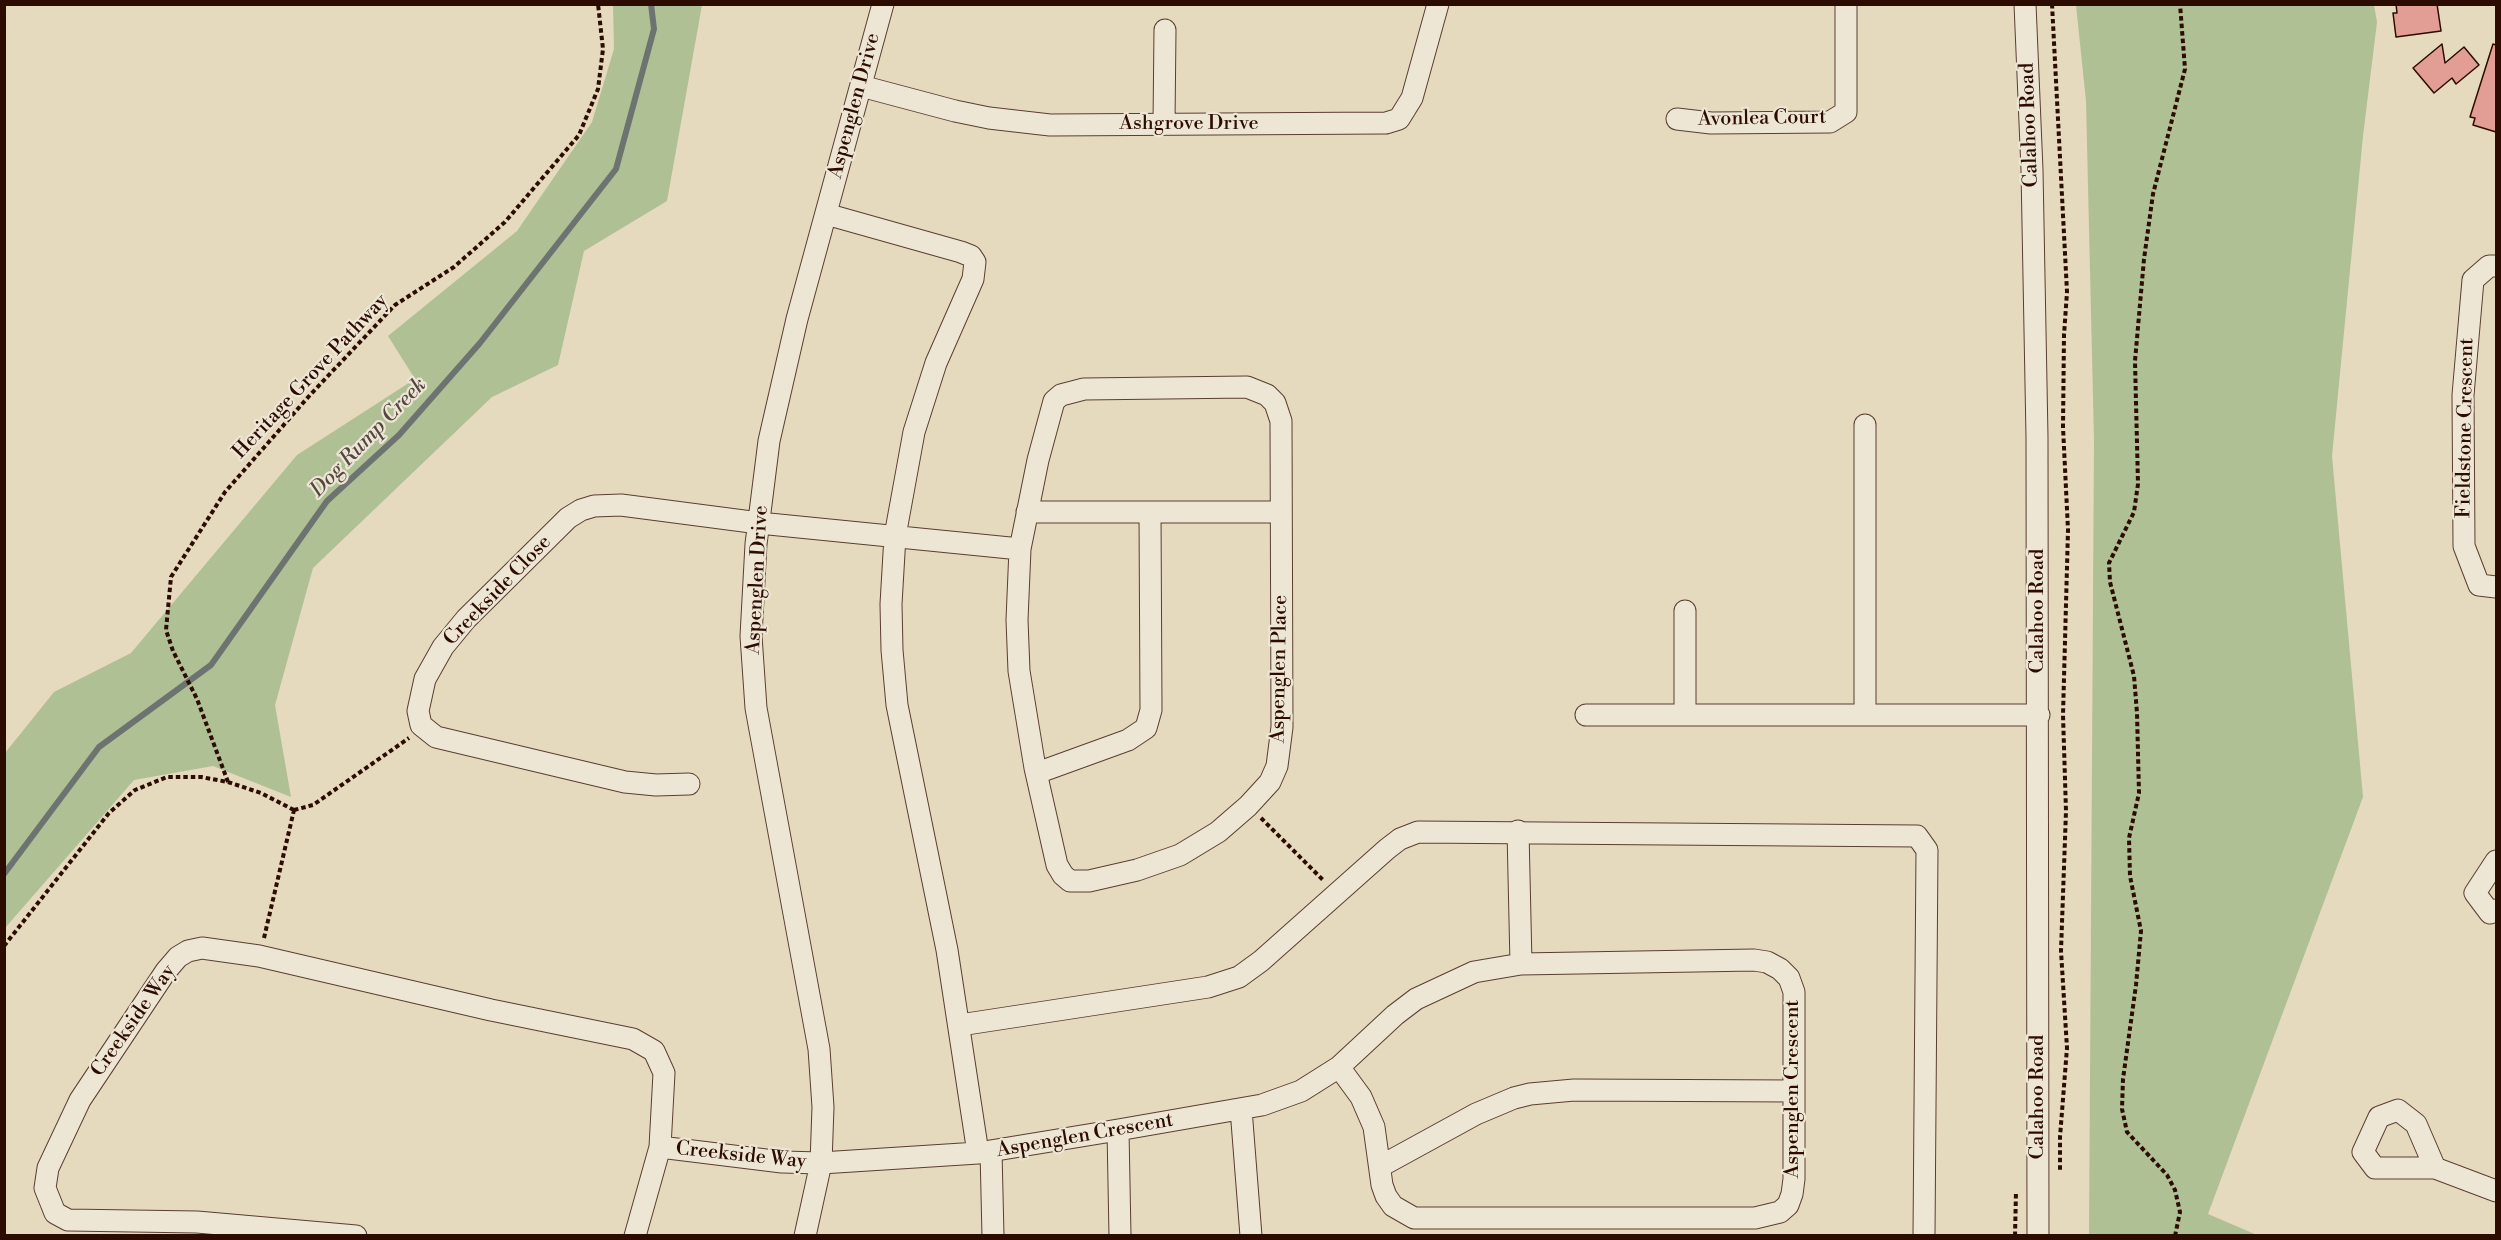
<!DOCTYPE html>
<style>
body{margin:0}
#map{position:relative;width:2501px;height:1240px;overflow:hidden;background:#e5d9be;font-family:"Libre Bodoni",serif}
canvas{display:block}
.frame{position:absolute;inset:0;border:6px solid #2c0b00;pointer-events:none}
</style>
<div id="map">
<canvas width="2501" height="1240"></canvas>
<div class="frame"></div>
</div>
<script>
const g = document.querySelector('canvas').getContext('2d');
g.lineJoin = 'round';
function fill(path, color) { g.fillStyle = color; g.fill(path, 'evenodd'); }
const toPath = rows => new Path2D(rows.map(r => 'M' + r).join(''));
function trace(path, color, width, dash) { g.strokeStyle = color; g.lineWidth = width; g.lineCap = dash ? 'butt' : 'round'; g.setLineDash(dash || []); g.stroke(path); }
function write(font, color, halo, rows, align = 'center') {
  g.font = font + ' "Libre Bodoni",serif'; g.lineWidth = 4.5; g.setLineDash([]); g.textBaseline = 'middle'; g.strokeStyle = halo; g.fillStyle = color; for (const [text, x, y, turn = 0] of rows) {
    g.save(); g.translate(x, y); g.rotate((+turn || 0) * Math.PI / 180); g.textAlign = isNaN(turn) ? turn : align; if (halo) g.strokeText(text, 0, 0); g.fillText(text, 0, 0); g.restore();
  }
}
const green = toPath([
 [613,5,702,5,667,201,584,251,558,365,492,397,313,568,275,705,291,797,213,766,134,780,5,928,5,753,54,692,131,653,297,455,415,379,388,336,517,231,592,122,614,49],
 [2076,5,2374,5,2377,22,2363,136,2332,456,2363,797,2208,1214,2257,1235,2089,1235,2094,440,2086,101]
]);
const stream = toPath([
 [4,874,99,747,211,665,327,501,399,435,480,343,616,169,654,29,651,4]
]);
const building = toPath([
 [2396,4,2437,4,2441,31,2396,37,2393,13,2397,13,2396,4],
 [2442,44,2445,63,2464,47,2479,65,2456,84,2452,78,2434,93,2413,68,2442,44],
 [2493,44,2496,45,2496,132,2473,125,2475,118,2470,117,2493,44]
]);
const path = toPath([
 [2052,4,2067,292,2064,335,2063,427,2068,530,2063,715,2066,811,2061,951,2067,1048,2060,1137,2060,1172],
 [228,782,197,699,173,651,166,630,171,577,225,492,310,395,395,305,454,267,505,222,579,135,598,89,603,49,598,4],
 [294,810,313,805,409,738],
 [1261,818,1323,880],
 [264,938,294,810],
 [4,946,109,813,135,790,167,777,201,777,228,782,261,793,294,810],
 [2015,1236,2016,1191],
 [2175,1236,2180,1212,2175,1190,2167,1175,2127,1132,2122,1109,2123,1079,2136,985,2141,931,2130,876,2129,838,2139,793,2137,713,2134,676,2110,582,2109,563,2134,512,2138,484,2135,361,2144,259,2153,194,2185,69,2180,4]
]);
const minor = toPath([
 [2025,4,2032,170,2037,437,2038,1236],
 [861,86,955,111,989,118,1050,125,1386,123,1399,119,1412,98,1438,4],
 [1677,119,1711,123,1830,122,1846,112,1846,4],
 [1164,123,1165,30],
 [826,214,961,252,971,256,975,262,973,279,936,363,914,432,895,536,891,604,892,650,897,705,947,950,978,1153],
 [2496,266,2489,266,2473,280,2463,395,2464,546,2479,585,2496,587],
 [1247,387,1267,395,1275,403,1281,421,1282,727,1277,766,1270,782,1248,806,1218,832,1180,855,1137,870,1089,881,1070,881,1063,875,1057,865,1035,768,1019,671,1017,620,1020,549,1038,460,1054,401,1061,395,1084,389,1247,387],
 [1865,425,1865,715],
 [1027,512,1281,512],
 [1685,611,1685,715],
 [1586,715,2039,715],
 [1037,773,1128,740,1146,728,1151,710,1150,512],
 [689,784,656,785,625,782,436,737,421,725,418,711,425,679,443,647,466,619,568,518,581,510,594,506,621,505,759,523,1020,549],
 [1518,831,1521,964],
 [2496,861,2475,893,2490,913,2496,910],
 [960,1025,1208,987,1239,977,1261,961,1387,849,1400,839,1418,832,1917,836,1927,850,1924,1236],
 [1241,1109,1251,1236],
 [1118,1130,1120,1236],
 [660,1147,782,1162,821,1163,978,1153,1118,1130,1262,1105,1301,1091,1339,1067,1395,1015,1416,999,1474,972,1521,964,1754,960,1767,962,1780,969,1789,978,1794,992,1794,1179,1792,1194,1788,1205,1780,1212,1755,1218,1414,1218,1393,1206,1386,1196,1382,1185,1374,1127,1361,1097,1339,1067],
 [991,1151,993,1236],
 [1381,1166,1476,1114,1514,1098,1530,1094,1574,1090,1794,1091],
 [2435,1168,2416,1124,2398,1110,2379,1117,2363,1152,2375,1168,2435,1168,2496,1191],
 [356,1236,197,1222,68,1220,55,1213,45,1188,48,1168,80,1100,166,971,178,957,188,951,202,948,259,956,491,1010,633,1039,654,1051,664,1073,660,1147,635,1236],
 [805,1236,821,1163,823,1107,819,1049,756,708,751,636,756,544,769,441,797,319,883,4]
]);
const streetNames = [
 ["Aspenglen Drive",855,106,-75],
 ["Avonlea Court",1762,119,-1],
 ["Ashgrove Drive",1189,124],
 ["Calahoo Road",2030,125,-92],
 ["Heritage Grove Pathway",311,377,-47],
 ["Fieldstone Crescent",2466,428,-89],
 ["Aspenglen Drive",758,580,-87],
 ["Creekside Close",498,591,-46],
 ["Calahoo Road",2038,611,-90],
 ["Aspenglen Place",1280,669,-89],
 ["Creekside Way",134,1021,-55],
 ["Aspenglen Crescent",1793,1089,-90],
 ["Calahoo Road",2038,1097,-90],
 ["Aspenglen Crescent",1085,1136,-10],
 ["Creekside Way",741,1156,6]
];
const waterNames = [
 ["Dog Rump Creek",369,438,-46]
];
fill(green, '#b0c095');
trace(stream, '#6d7370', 6);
fill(building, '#e29e95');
trace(building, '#2c0b00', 1.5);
trace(minor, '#5a3e30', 23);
trace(path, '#2c0b00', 4, [4.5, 3]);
trace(minor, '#eee6d5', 21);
write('20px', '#2c0b00', '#eee6d5', streetNames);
write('italic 21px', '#524841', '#eee6d5', waterNames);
</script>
